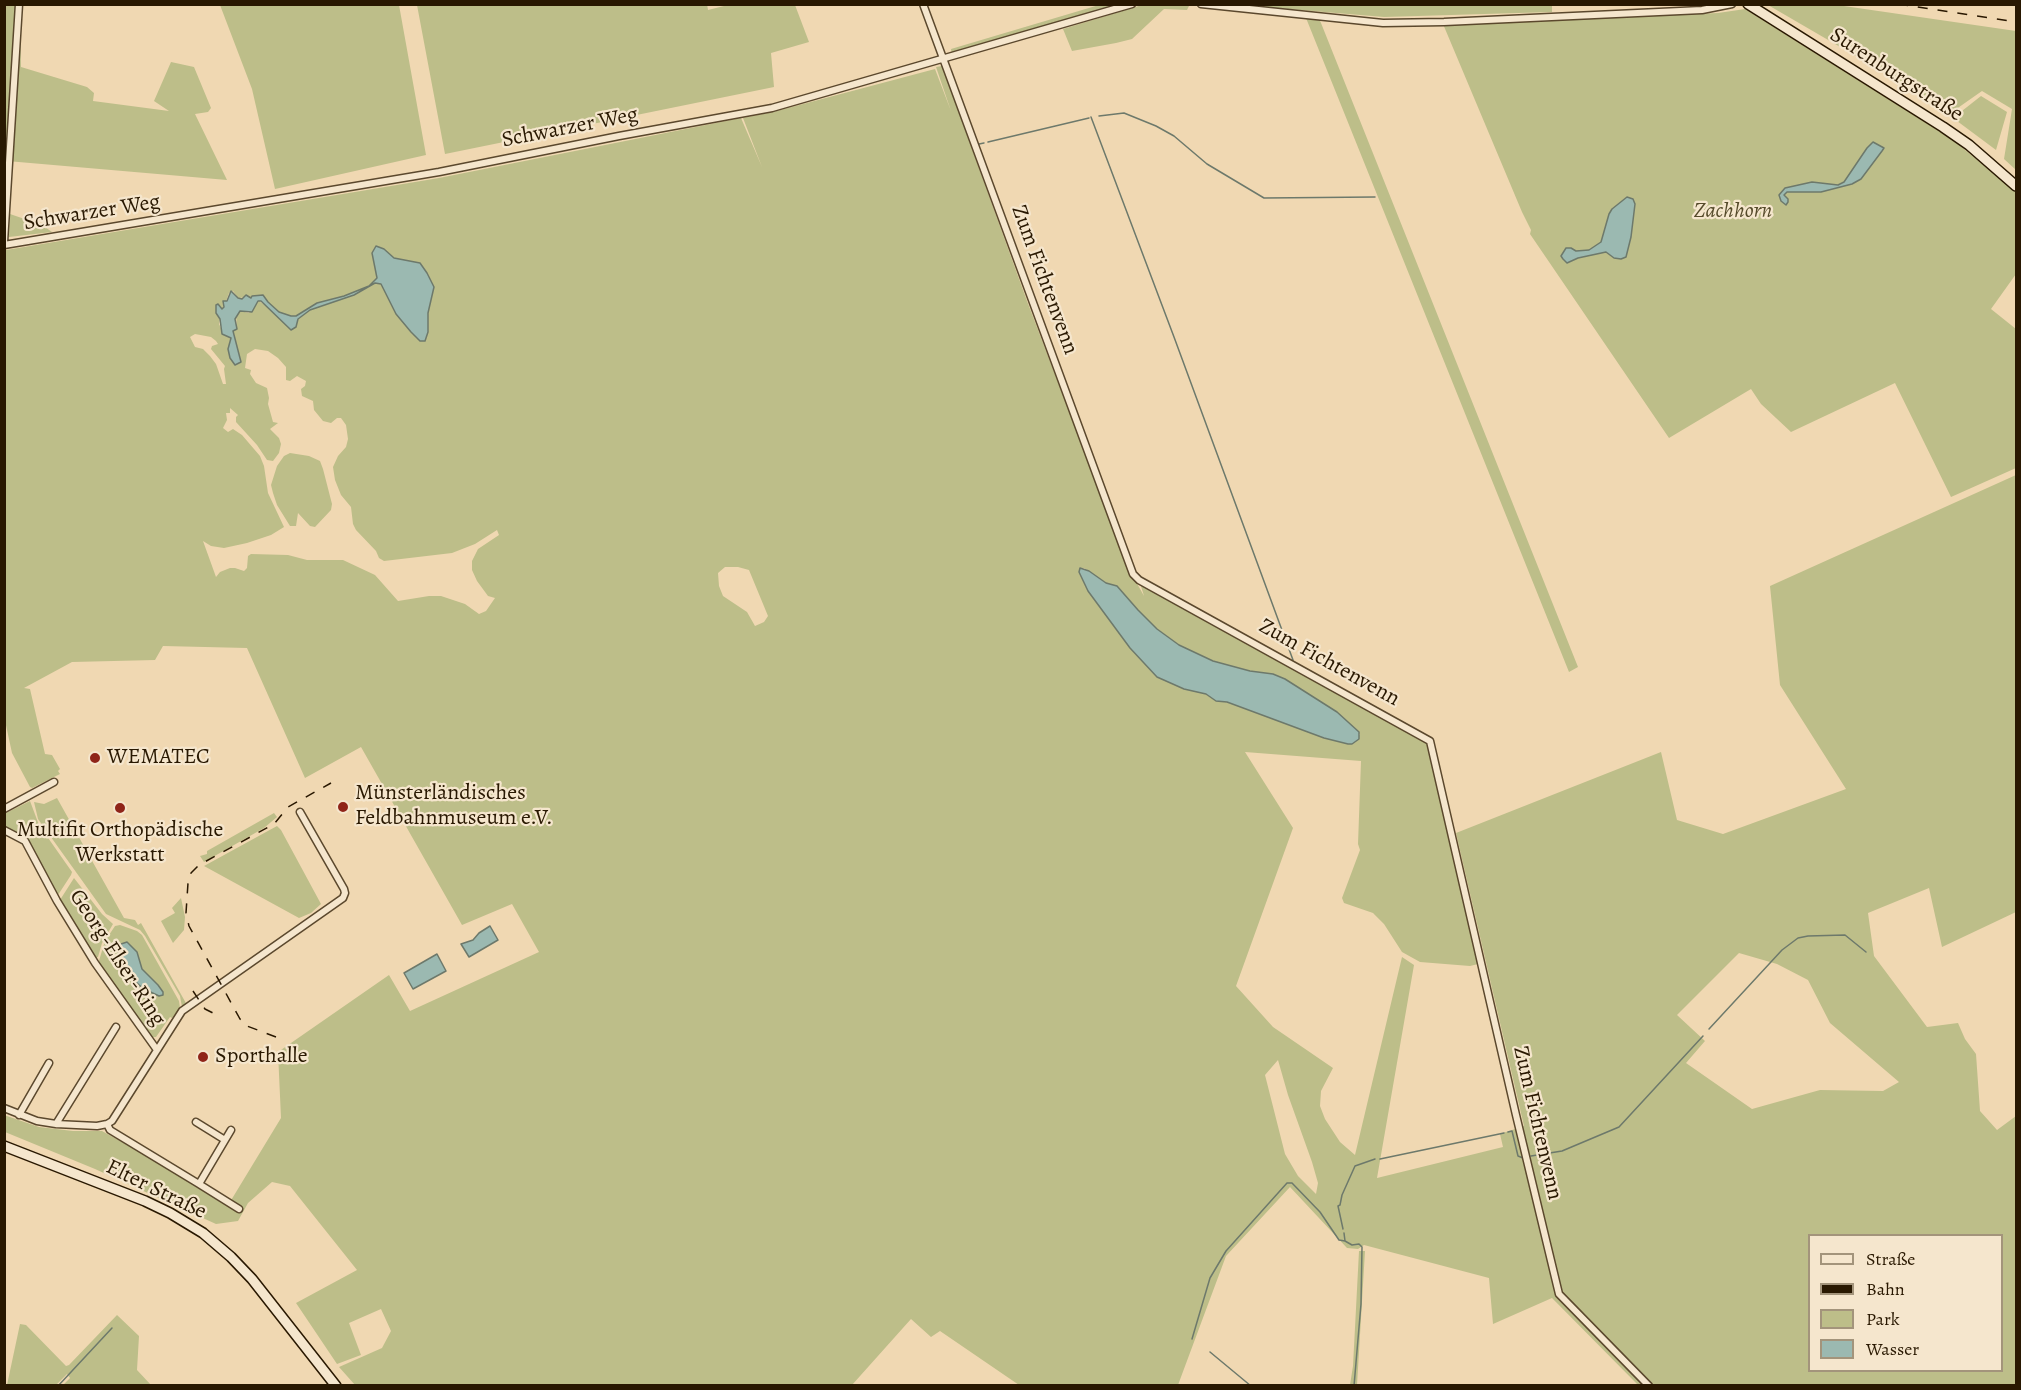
<!DOCTYPE html>
<meta charset="utf-8">
<style>
body{margin:0}
#map{position:relative;width:2021px;height:1390px;overflow:hidden;background:#f0d8b2;font-family:Alegreya,serif}
canvas{display:block}
.frame{position:absolute;inset:0;border:6px solid #291801;pointer-events:none}
.legend{position:absolute;left:1808px;top:1234px;width:195px;height:138px;box-sizing:border-box;background:#f5e6cd;border:2px solid #a3947b;margin:0;padding:8px 10px;list-style:none;font-size:18px;color:#291801}
.legend li{display:flex;align-items:center;gap:12px;height:30px}
.legend b{width:30px;border:2px solid #a3947b}
</style>
<div id="map">
<canvas width="2021" height="1390"></canvas>
<div class="frame"></div>
<ul class="legend">
<li><b style="height:8px;background:#f5e6cd"></b>Straße</li>
<li><b style="height:8px;background:#291801"></b>Bahn</li>
<li><b style="height:16px;background:#bdbe89"></b>Park</li>
<li><b style="height:16px;background:#9bb9b1"></b>Wasser</li>
</ul>
</div>
<script>
const g = document.querySelector('canvas').getContext('2d');
g.lineJoin = 'round';
function fill(path, color) { g.fillStyle = color; g.fill(path, 'evenodd'); }
const toPath = rows => new Path2D(rows.map(r => 'M' + r).join(''));
function trace(path, color, width, dash) { g.strokeStyle = color; g.lineWidth = width; g.lineCap = dash ? 'butt' : 'round'; g.setLineDash(dash || []); g.stroke(path); }
function write(font, color, halo, rows, align = 'center') {
  g.font = font + ' Alegreya,serif'; g.lineWidth = 4.5; g.setLineDash([]); g.textBaseline = 'middle'; g.strokeStyle = halo; g.fillStyle = color; for (const [text, x, y, turn = 0] of rows) {
    g.save(); g.translate(x, y); g.rotate((+turn || 0) * Math.PI / 180); g.textAlign = isNaN(turn) ? turn : align; if (halo) g.strokeText(text, 0, 0); g.fillText(text, 0, 0); g.restore();
  }
}
const green = toPath([
 [5,4,20,5,21,67,87,87,94,93,93,101,169,111,154,101,171,62,194,67,211,108,208,112,195,114,227,180,7,161,5,183],
 [707,4,708,10,728,5,795,5,809,42,771,53,774,87,445,154,417,5],
 [1552,4,1552,12,1384,17,1241,5],
 [220,5,399,5,426,155,275,189,252,89],
 [1099,5,1121,5,952,55,951,49],
 [1178,5,1189,6,1187,10,1164,9,1132,39,1116,43,1072,51,1063,29,1142,5],
 [1768,5,1837,5,2016,31,2016,170,2004,159,2012,109,1982,91,1952,112],
 [1745,9,1953,140,2016,192,2016,274,1991,309,2016,329,2016,468,1951,497,1895,383,1791,432,1761,404,1751,389,1669,438,1530,234,1531,230,1522,212,1443,24,1718,13],
 [1306,18,1319,18,1578,667,1569,672],
 [942,66,1027,301,1129,569,1144,596,1140,583,1426,739,1429,744,1478,964,1470,966,1420,962,1402,952,1384,924,1373,913,1344,903,1342,898,1360,850,1358,844,1361,761,1245,752,1293,828,1236,986,1273,1027,1333,1068,1321,1091,1320,1106,1325,1119,1340,1142,1355,1155,1402,957,1414,965,1377,1178,1503,1147,1500,1134,1524,1126,1456,833,1661,752,1677,820,1723,834,1846,789,1780,685,1770,586,2016,475,2016,912,1942,947,1929,888,1868,913,1874,956,1927,1027,1958,1023,1965,1039,1976,1054,1980,1111,1997,1130,2016,1116,2016,1385,1638,1385,1552,1298,1493,1324,1489,1278,1364,1245,1358,1249,1347,1248,1290,1187,1226,1256,1178,1385,1019,1385,940,1331,931,1337,911,1319,852,1385,355,1385,339,1367,382,1348,391,1331,381,1309,349,1323,361,1355,337,1364,296,1303,357,1270,290,1186,272,1182,248,1203,238,1221,216,1224,95,1169,5,1132,4,1115,39,1127,73,1131,102,1131,230,1202,281,1118,278,1052,389,975,410,1011,539,952,512,904,462,925,361,747,305,778,247,648,163,646,155,660,72,662,24,688,30,689,45,754,52,755,60,769,58,771,60,774,32,788,30,787,12,753,4,716,4,283,6,250,439,178,741,118,762,167,743,118,773,112,935,69,951,111,936,67],
 [384,249,394,258,420,263,427,273,434,287,428,313,428,332,396,314,381,284,375,283,354,295,310,310,298,319,296,327,259,301,249,313,240,311,236,315,237,328,233,330,240,358,228,349,231,337,222,330,219,324,220,319,216,313,218,304,222,309,224,307,229,293,233,291,238,298,249,297,268,302,279,312,291,316,296,316,317,303,344,296,369,286,377,278,372,253],
 [195,334,211,337,216,341,218,344,212,346,211,349,225,366,224,369,226,384,223,384,216,364,210,356,203,349,195,347,190,337],
 [255,349,268,351,278,358,286,367,286,380,290,381,297,376,306,381,305,386,301,389,302,396,313,401,314,410,323,421,331,423,337,418,341,418,346,425,348,439,346,447,338,456,333,467,335,480,341,495,351,507,353,524,356,530,376,551,379,558,384,561,452,553,475,544,497,530,499,535,478,549,472,561,472,570,477,581,488,596,495,598,486,611,479,614,465,604,441,596,429,596,398,601,375,575,343,560,307,560,288,555,251,554,248,556,247,568,244,571,235,568,230,568,220,572,216,577,203,541,211,546,224,548,247,543,271,535,284,527,268,493,264,466,260,456,242,435,233,429,228,432,223,428,227,420,226,413,230,413,230,408,238,415,236,417,236,422,257,445,267,460,273,461,279,453,281,444,279,438,270,429,278,423,273,422,268,404,269,398,267,388,256,383,250,374,251,370,245,368,247,354],
 [725,567,738,567,749,570,768,616,764,622,755,626,747,612,723,596,719,586,718,573],
 [1084,568,1106,583,1118,587,1138,610,1157,629,1179,645,1212,661,1250,671,1273,674,1356,730,1360,735,1324,738,1227,702,1221,702,1206,694,1157,677,1130,648,1088,591,1079,572,1080,569],
 [1739,953,1777,964,1808,980,1830,1023,1899,1082,1883,1091,1820,1090,1752,1109,1686,1063,1705,1041,1677,1015],
 [1278,1060,1288,1095,1312,1162,1318,1183,1316,1194,1298,1176,1285,1154,1265,1075],
 [1810,1236,2002,1236,2002,1370,1810,1370],
 [1981,96,2007,112,1996,150,1953,118],
 [10,214,42,225,52,232,9,237],
 [290,453,309,456,320,461,323,469,332,504,331,510,315,527,310,526,298,513,296,526,290,526,277,505,273,493,271,485,277,466,284,456],
 [57,798,124,918,135,920,138,925,141,923,187,1005,186,1006,182,1007,180,996,145,936,140,930,106,914,38,819,34,802,44,804],
 [30,801,39,825,72,872,71,875,58,895,27,839,5,826,4,814],
 [274,813,277,817,264,828,204,862,200,856,207,854,207,851],
 [277,826,281,830,321,904,311,913,299,918,204,866],
 [74,878,102,914,113,924,102,943,98,957,95,958,60,900],
 [181,898,185,917,184,930,173,943,161,921,175,913,172,908],
 [120,925,137,931,142,935,179,1001,180,1008,172,1018,170,1017,156,1037,150,1037,98,964,105,941,115,926],
 [1359,1251,1365,1251,1357,1385,1350,1385,1353,1366],
 [117,1315,139,1336,137,1370,151,1385,63,1385,70,1378,67,1374,56,1385,7,1385,20,1324,26,1325,66,1366,69,1365]
]);
const water = toPath([
 [1873,142,1884,148,1882,151,1861,179,1852,184,1821,192,1787,192,1784,195,1788,199,1788,202,1786,205,1781,201,1779,195,1785,188,1812,182,1838,185,1844,182,1867,148,1873,142],
 [1627,197,1633,199,1635,204,1631,237,1626,257,1621,259,1614,258,1606,252,1578,258,1567,263,1563,259,1561,256,1566,248,1571,248,1576,251,1589,250,1601,242,1609,214,1612,209,1627,197],
 [376,246,384,249,394,258,420,263,427,273,434,287,428,313,428,332,425,341,420,341,411,332,396,314,381,284,375,283,354,295,310,310,298,319,296,327,291,330,261,301,258,301,252,312,240,311,235,319,237,329,233,331,241,362,235,365,230,358,228,349,231,338,222,334,220,319,216,313,216,305,218,304,222,309,224,307,223,301,227,301,231,291,238,298,242,299,246,295,251,298,252,296,263,295,268,302,279,312,291,316,296,316,317,303,344,296,369,286,377,278,372,253,376,246],
 [1080,568,1089,571,1106,583,1117,586,1138,610,1157,629,1179,645,1213,661,1250,671,1273,674,1285,679,1337,712,1359,732,1359,739,1352,744,1348,744,1324,738,1227,702,1216,701,1206,694,1184,689,1157,677,1130,648,1088,591,1079,572,1080,568],
 [490,926,498,940,469,957,461,944,473,940,479,933,490,926],
 [127,942,137,952,142,969,158,985,163,992,163,995,159,996,142,988,134,980,131,973,115,964,121,944,127,942],
 [437,954,446,971,413,989,404,973,437,954]
]);
const stream = toPath([
 [1099,116,1124,113,1156,126,1174,136,1207,164,1264,198,1375,197],
 [1091,117,1174,337,1293,660],
 [988,142,1089,118],
 [979,144,984,143],
 [140,993,140,986],
 [1709,1029,1782,950,1798,938,1808,936,1845,935,1866,952],
 [1508,1132,1512,1131,1518,1156,1523,1158],
 [1531,1156,1562,1151,1619,1127,1703,1036],
 [1380,1159,1504,1133],
 [1343,1229,1338,1206,1340,1205,1342,1195,1355,1166,1375,1159],
 [1344,1233,1345,1241,1352,1245,1359,1244,1362,1247,1361,1304,1354,1386],
 [1192,1339,1210,1278,1226,1251,1287,1183,1292,1183,1320,1212,1339,1240,1345,1241],
 [1210,1352,1251,1386],
 [58,1386,112,1328]
]);
const street = toPath([
 [923,4,1133,574,1139,580,1430,741,1516,1115,1559,1294,1649,1386],
 [1201,4,1383,23,1444,22,1702,10,1732,4],
 [4,242,19,4],
 [4,245,439,172,619,136,772,108,1132,4],
 [4,809,54,782],
 [4,830,25,841,57,901,95,963,157,1050],
 [4,1108,37,1121,56,1124,97,1126,107,1124,112,1121,182,1011,343,898,345,893,344,889,300,812],
 [19,1115,49,1063],
 [196,1122,225,1140],
 [56,1124,116,1027],
 [107,1124,110,1130,199,1184,231,1130],
 [199,1184,239,1209]
]);
const secondary = toPath([
 [1748,4,1943,127,1969,145,2016,186],
 [4,1146,145,1201,170,1213,203,1233,231,1257,252,1279,336,1386]
]);
const rail = toPath([
 [1898,4,2016,22],
 [193,991,205,1009,217,1015],
 [276,1037,247,1026,240,1019,189,926,186,913,188,883,191,873,199,865,274,824,288,807,331,783]
]);
const markers = [
 [95,758,6,"#8f2418"],
 [343,807,6,"#8f2418"],
 [120,808,6,"#8f2418"],
 [203,1057,6,"#8f2418"]
];
const streetNames = [
 ["Surenburgstraße",1896,75,33],
 ["Schwarzer Weg",570,128,-11],
 ["Schwarzer Weg",92,213,-9],
 ["Zum Fichtenvenn",1044,280,70],
 ["Zum Fichtenvenn",1329,663,29],
 ["Georg-Elser-Ring",117,958,57],
 ["Zum Fichtenvenn",1537,1123,77],
 ["Elter Straße",156,1190,26]
];
const parkNames = [
 ["Zachhorn",1733,212]
];
const poiNames = [
 ["WEMATEC",107,758],
 ["Münsterländisches",355,794],
 ["Feldbahnmuseum e.V.",355,819],
 ["Multifit Orthopädische",120,831,"center"],
 ["Werkstatt",120,856,"center"],
 ["Sporthalle",215,1057]
];
fill(green, '#bdbe89');
fill(water, '#9bb9b1');
trace(water, '#6d796b', 1.5);
trace(stream, '#6d796b', 1.5);
trace(street, '#5b482d', 9);
trace(secondary, '#291801', 12);
trace(street, '#f5e6cd', 6);
trace(secondary, '#f5e6cd', 9);
trace(rail, '#291801', 1.5, [10, 10]);
for (const [x, y, r, color] of markers) { const dot = new Path2D(); dot.arc(x, y, r, 0, 2 * Math.PI); g.fillStyle = color; g.fill(dot); trace(dot, '#f5e6cd', 2); }
write('22px', '#291801', '#f5e6cd', streetNames);
write('italic 22px', '#554a2a', '#f5e6cd', parkNames);
write('22px', '#291801', '#f5e6cd', poiNames, 'left');
</script>
